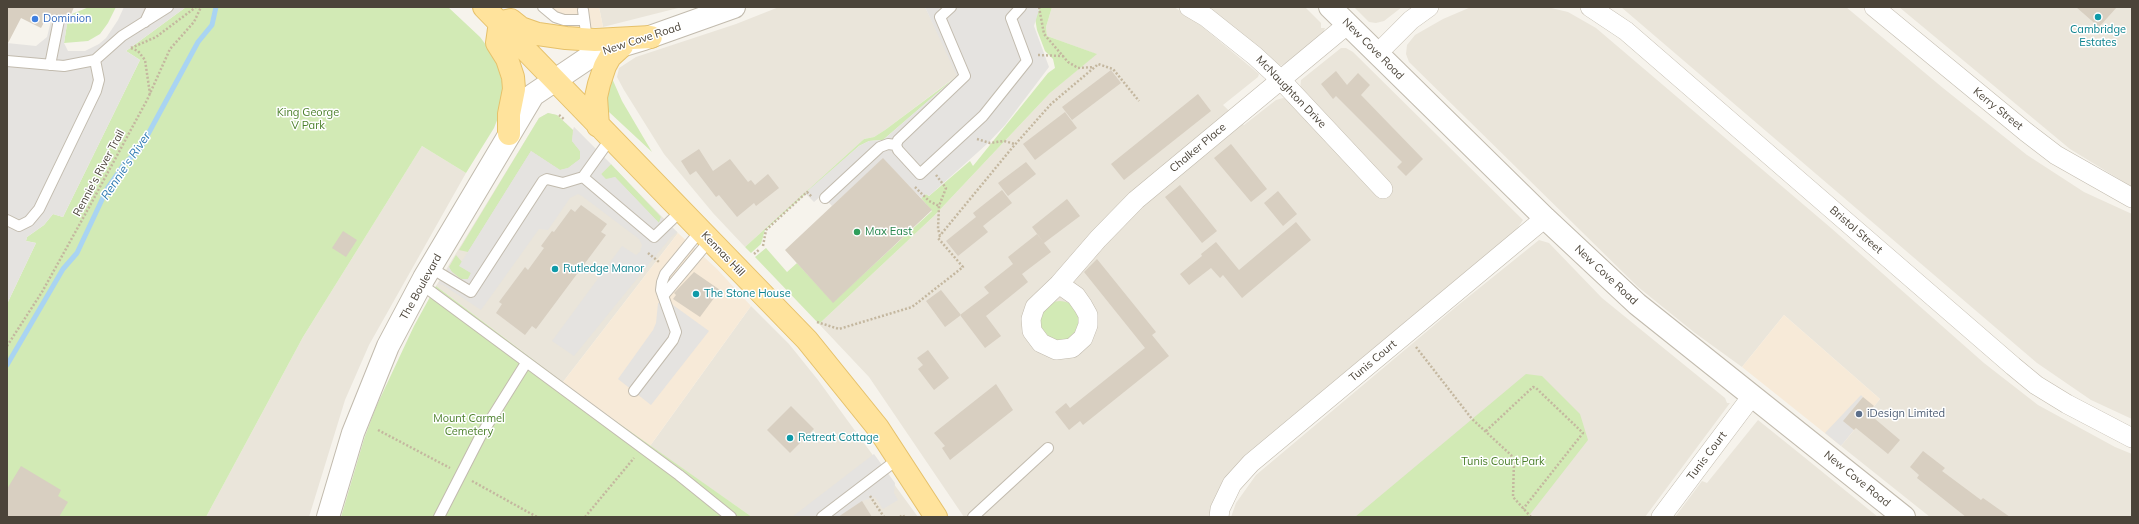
<!DOCTYPE html>
<style>
body{margin:0}
#map{position:relative;width:2139px;height:524px;overflow:hidden;background:#f6f3ec;font-family:Mulish,sans-serif}
canvas{display:block}
.frame{position:absolute;inset:0;border:8px solid #4b4439;pointer-events:none}
</style>
<div id="map">
<canvas width="2139" height="524"></canvas>
<div class="frame"></div>
</div>
<script>
const g = document.querySelector('canvas').getContext('2d');
g.lineJoin = 'round';
function fill(path, color) { g.fillStyle = color; g.fill(path, 'evenodd'); }
const toPath = rows => new Path2D(rows.map(r => 'M' + r).join(''));
function trace(path, color, width, dash) { g.strokeStyle = color; g.lineWidth = width; g.lineCap = dash ? 'butt' : 'round'; g.setLineDash(dash || []); g.stroke(path); }
function write(font, color, halo, rows, align = 'center') {
  g.font = font + ' Mulish,sans-serif'; g.lineWidth = 3; g.setLineDash([]); g.textBaseline = 'middle'; g.strokeStyle = halo; g.fillStyle = color; for (const [text, x, y, turn = 0] of rows) {
    g.save(); g.translate(x, y); g.rotate((+turn || 0) * Math.PI / 180); g.textAlign = isNaN(turn) ? turn : align; if (halo) g.strokeText(text, 0, 0); g.fillText(text, 0, 0); g.restore();
  }
}
const residential = toPath([
 [599,7,682,7,603,27],
 [779,7,925,7,958,75,885,130,874,137,864,139,745,247,713,213,664,154,624,90,617,77,619,68,636,57,736,24],
 [1052,7,1174,7,1194,20,1259,74,1258,77,1223,105,1244,125,1276,100,1283,98,1289,99,1300,90,1301,80,1341,48,1346,48,1353,52,1523,220,1517,229,1246,454,1222,485,1209,517,964,517,869,377,819,324,934,216,1050,93,1096,54,1047,36,1046,27],
 [1200,7,1305,7,1321,23,1321,28,1325,28,1323,33,1286,63,1278,67],
 [1354,7,1402,7,1384,21,1376,23,1369,22],
 [1471,7,1547,7,1568,12,1596,28,1831,228,1984,363,2038,405,2115,447,2132,454,2132,517,1930,517,1841,446,1880,399,1784,315,1742,367,1695,333,1638,287,1409,62,1406,54,1407,45,1415,35,1443,19],
 [1621,7,1846,7,1943,88,2027,155,2084,192,2132,214,2132,419,2091,400,2037,363],
 [1899,7,2132,7,2132,187,2070,149],
 [548,113,557,115,573,130,574,127,678,233,563,382,436,286,539,118],
 [422,146,466,173,369,345,345,400,309,517,206,517,303,337],
 [1539,240,1549,243,1602,298,1725,398,1727,403,1730,403,1645,517,1231,517,1236,503,1256,475,1457,306],
 [751,306,789,344,818,380,918,517,752,517,650,446],
 [1758,420,1804,457,1878,517,1675,517,1702,481,1707,483]
]);
const commercial = toPath([
 [537,7,599,7,603,27,569,27],
 [678,233,717,269,751,306,650,446,563,382],
 [1784,315,1880,399,1841,446,1742,367]
]);
const green = toPath([
 [89,7,116,7,108,23,100,34,88,41,64,43,67,24,72,14],
 [186,7,448,7,480,37,495,57,502,81,503,105,494,128,466,173,422,146,303,337,206,517,7,517,7,304,36,243,26,241,27,237,44,225,53,214,63,217,140,60,126,51],
 [1040,7,1052,7,1046,27,1047,36,1097,54,1050,93,934,216,819,324,755,257,766,248,787,272,797,263,833,302,932,211,921,198,926,194,929,196,970,161,973,166,1048,73,1055,68,1053,59,1045,51,1037,30,1035,18],
 [611,76,622,101,652,152,609,112,605,101],
 [956,77,883,140,869,141,859,146,765,230,761,244,751,253,745,247,864,139,874,137,885,130],
 [548,113,557,115,573,130,572,141,580,151,580,159,568,168,560,170,531,151,468,252,459,250,539,118],
 [611,164,661,217,659,223,615,177,606,180,601,174],
 [456,255,462,262,460,266,471,273,468,279,461,279,451,271,449,267],
 [436,286,597,408,752,517,341,517,364,439,376,407,414,326],
 '1040 321a20 20 0 1 1 40 0a20 20 0 1 1-40 0Z',
 [1526,374,1542,376,1580,414,1588,440,1528,517,1355,517]
]);
const parking = toPath([
 [124,7,186,7,126,51,140,60,63,217,53,214,44,225,27,237,26,241,36,243,7,304,7,43,36,46,47,37,52,17,67,24,64,43,68,51,85,51,99,44,106,38,118,20],
 [925,7,1040,7,1034,26,1049,67,1005,125,987,144,929,196,926,194,921,198,883,159,832,206,822,195,814,202,805,193,859,146,869,141,883,140,957,76],
 [574,127,611,164,601,174,606,179,615,177,659,223,661,217,677,232,671,237,574,356,552,341,622,246,636,255,640,252,642,245,639,239,582,196,578,194,570,198,548,230,539,229,481,310,443,285,438,284,449,267,453,274,461,279,468,279,471,273,459,266,531,151,560,170,568,168,580,159,580,151,572,141],
 [670,300,673,305,709,331,651,405,618,379,653,330,656,323,658,303],
 [1861,395,1863,397,1844,421,1854,430,1841,446,1825,433],
 [874,454,895,483,894,493,898,500,883,509,875,497,862,501,838,517,792,517]
]);
const stream = toPath([
 [7,365,63,269,77,253,107,189,125,163,140,149,198,42,212,25,216,7]
]);
const building = toPath([
 [7,7,74,7,67,24,65,23,64,15,60,14,53,17,48,15,41,28,21,18,7,45],
 [2076,7,2117,7,2099,27],
 [1111,70,1121,83,1072,120,1062,107],
 [1336,71,1347,85,1358,73,1370,85,1361,95,1423,159,1406,176,1397,167,1402,162,1336,96,1333,99,1321,84],
 [1198,94,1211,111,1124,180,1111,164],
 [1065,112,1077,128,1035,160,1023,144],
 [1231,144,1267,189,1251,202,1214,158],
 [699,149,713,171,730,159,748,182,751,180,755,185,768,174,779,188,756,206,754,203,737,217,719,195,716,197,696,171,690,175,681,161],
 [883,158,932,210,833,303,785,250],
 [1026,162,1036,174,1008,196,998,183],
 [1180,185,1217,231,1202,243,1165,197],
 [1002,190,1012,203,983,226,988,232,958,256,946,241,976,217,973,213],
 [1278,191,1297,214,1283,226,1264,203],
 [1067,199,1080,216,1044,243,1032,227],
 [581,205,607,224,601,232,606,235,536,329,532,326,525,335,496,313,502,304,499,302,525,267,528,270,544,248,541,246,552,231,554,232,571,209,575,212],
 [1296,222,1311,240,1242,298,1223,275,1220,278,1211,268,1189,285,1180,274,1202,256,1201,254,1216,242,1239,270],
 [343,231,357,240,346,257,332,248],
 [1037,234,1051,252,1022,274,1028,282,986,316,1001,336,985,348,960,315,989,293,984,287,1013,264,1008,257],
 [1097,259,1156,332,1152,335,1169,356,1083,425,1080,421,1069,430,1055,412,1066,403,1070,408,1145,348,1084,272],
 [694,272,720,290,700,317,673,299,676,295,674,293],
 [941,290,961,315,945,327,926,301],
 [928,350,949,378,934,390,918,369,923,365,917,358],
 [996,384,1013,410,950,460,942,448,945,446,934,433],
 [1863,397,1874,406,1868,413,1900,440,1888,454,1856,428,1854,430,1843,421],
 [791,406,814,429,790,453,767,430],
 [1923,451,1945,468,1942,471,1981,500,1983,498,2010,517,1966,517,1917,478,1919,475,1910,467],
 [21,466,61,490,58,496,68,502,59,517,7,517,7,489],
 [862,501,872,517,838,517]
]);
const path = toPath([
 [1039,7,1044,34,1068,62,1078,68,1094,67],
 [131,48,156,37,196,7],
 [131,48,138,51,145,60,150,94],
 [1038,55,1063,56],
 [559,115,565,120],
 [977,139,990,143,1004,141,1015,144],
 [936,175,946,188,939,206,938,229,940,235],
 [915,187,929,201,939,206],
 [763,246,766,230,807,192,812,197],
 [648,253,659,262],
 [754,254,760,249],
 [817,322,839,329,912,307,963,267,938,238,1012,148,1051,104,1096,66,1098,64,1113,69,1139,101],
 [7,346,42,292,87,211,147,100,170,49,194,22,201,7],
 [1416,347,1472,419,1511,455,1514,461,1513,497,1531,517],
 [378,430,450,468],
 [1486,431,1533,387,1536,388,1583,433,1523,509],
 [472,481,537,517],
 [870,496,884,517],
 [585,517,634,458],
 [900,517,903,515,904,517]
]);
const service = toPath([
 [543,7,555,17,564,20,584,20],
 [951,7,940,17,965,76,898,140,896,145,898,150,920,174,983,116,1027,61,1011,18,1021,7],
 [583,10,587,40],
 [145,22,152,7],
 [7,61,64,66,95,60,122,36,168,7],
 [50,65,59,20],
 [583,177,611,138],
 [825,198,880,147,888,144,896,145],
 [7,220,19,226,29,221,39,209,96,91,99,80,95,60],
 [431,268,471,292,543,181,547,179,563,183,583,177,654,237,682,210],
 [421,284,679,475,731,517],
 [663,296,710,240],
 [634,391,673,340,676,332,661,290,662,282,665,274,701,230],
 [439,517,481,435,526,363],
 [822,517,898,459],
 [973,517,1048,448]
]);
const minor = toPath([
 [1189,7,1206,17,1255,56,1281,80,1383,189],
 [1590,7,1626,31,2013,366,2036,385,2067,404,2132,438],
 [1874,7,2026,132,2056,155,2132,198],
 [1378,53,1411,20,1429,7],
 [1059,284,1076,296,1083,306,1088,315,1088,325,1083,338,1072,348,1056,350,1041,343,1032,331,1031,319,1035,307,1059,284,1098,239,1136,200,1348,24],
 [1219,517,1220,509,1232,484,1251,463,1545,218],
 [1661,517,1752,396]
]);
const tertiary = toPath([
 [1330,7,1545,218,1637,304,1904,517],
 [328,517,353,433,388,346,424,278,533,95,594,54,644,39,734,7]
]);
const primary = toPath([
 [484,7,807,340,878,428,936,517],
 [500,22,497,43,507,59,513,77,514,89,509,114,509,134],
 [502,22,511,20,521,28,538,34,566,38,595,40,651,37],
 [598,126,596,97,599,84,605,66,610,57,622,46]
]);
const markers = [
 [2098,17,4,"#0f9aa8"],
 [35,19,4,"#3f7fe0"],
 [857,232,4,"#2e9e5b"],
 [555,269,4,"#0f9aa8"],
 [696,294,4,"#0f9aa8"],
 [1859,414,4,"#5c6f8a"],
 [790,438,4,"#0f9aa8"]
];
const shopNames = [
 ["Dominion",43,19]
];
const cultureNames = [
 ["Cambridge",2098,30,"center"],
 ["Estates",2098,43,"center"],
 ["Rutledge Manor",563,269],
 ["The Stone House",704,294],
 ["Retreat Cottage",798,438]
];
const streetNames = [
 ["New Cove Road",642,39,-18],
 ["New Cove Road",1373,49,45],
 ["McNaughton Drive",1291,92,46],
 ["Kerry Street",1998,109,39],
 ["Chalker Place",1198,148,-40],
 ["Rennie's River Trail",99,173,-62],
 ["Bristol Street",1856,230,41],
 ["Kennas Hill",723,254,46],
 ["New Cove Road",1606,275,43],
 ["The Boulevard",421,287,-61],
 ["Tunis Court",1373,361,-40],
 ["Tunis Court",1707,456,-53],
 ["New Cove Road",1857,479,39]
];
const parkNames = [
 ["King George",308,113],
 ["V Park",308,126],
 ["Mount Carmel",469,419],
 ["Cemetery",469,432],
 ["Tunis Court Park",1503,462]
];
const leisureNames = [
 ["Max East",865,232]
];
const serviceNames = [
 ["iDesign Limited",1867,414]
];
const waterNames = [
 ["Rennie's River",126,166,-56]
];
fill(residential, '#eae5da');
fill(commercial, '#f7ead8');
fill(green, '#d2eab5');
fill(parking, '#e5e3e0');
trace(stream, '#a9d4f2', 5);
fill(building, '#d8cfc1');
trace(service, '#c2bbae', 12);
trace(minor, '#c2bbae', 20);
trace(tertiary, '#c2bbae', 24);
trace(primary, '#e6c16a', 24);
trace(path, '#c4b79f', 2.5, [2, 2]);
trace(service, '#fff', 10);
trace(minor, '#fff', 19);
trace(tertiary, '#fff', 22);
trace(primary, '#ffe39c', 22);
for (const [x, y, r, color] of markers) { const dot = new Path2D(); dot.arc(x, y, r, 0, 2 * Math.PI); g.fillStyle = color; g.fill(dot); trace(dot, '#fff', 1.5); }
write('11px', '#366cbe', '#fff', shopNames, 'left');
write('11px', '#0d838f', '#fff', cultureNames, 'left');
write('11px', '#4b4439', '#fff', streetNames);
write('11px', '#4a7f2a', '#fff', parkNames);
write('11px', '#27864d', '#fff', leisureNames, 'left');
write('11px', '#4e5e75', '#fff', serviceNames, 'left');
write('italic 12px', '#2e7ab2', '#fff', waterNames);
</script>
